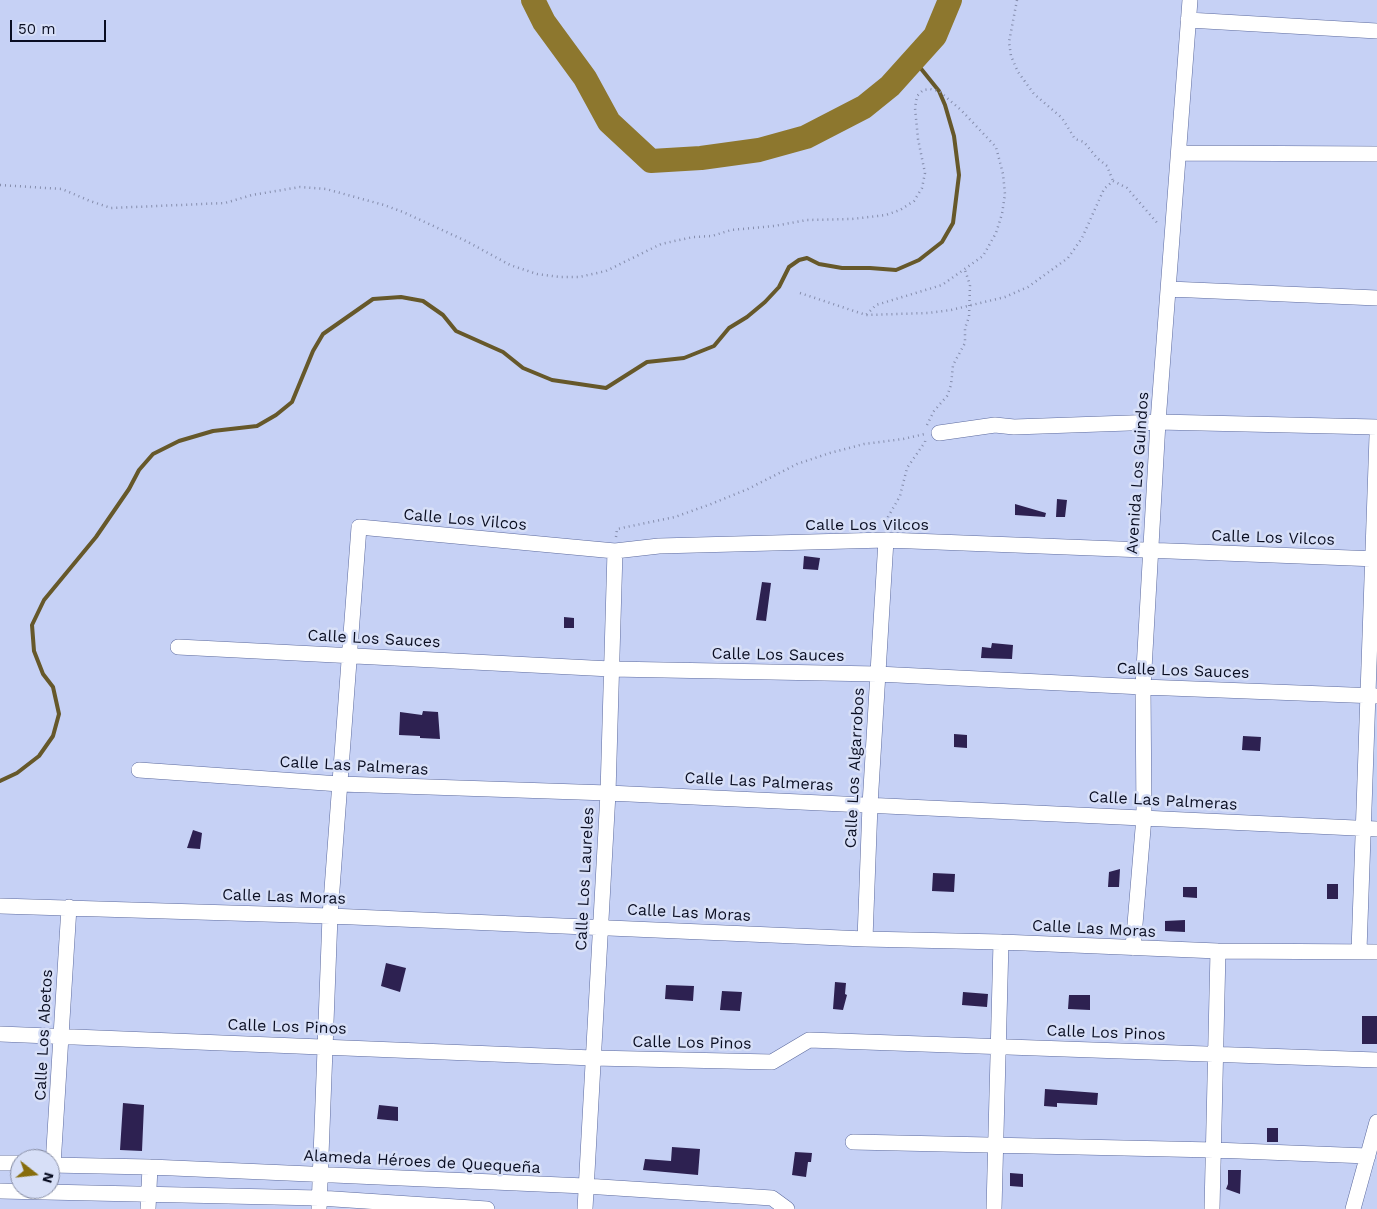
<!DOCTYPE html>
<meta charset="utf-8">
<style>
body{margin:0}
#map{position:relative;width:1377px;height:1209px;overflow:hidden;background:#c6d1f5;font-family:"Work Sans",sans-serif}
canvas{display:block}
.north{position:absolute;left:10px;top:1149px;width:50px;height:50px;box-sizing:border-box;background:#d7dff7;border:1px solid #858ba2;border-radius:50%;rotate:106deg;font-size:14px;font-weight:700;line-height:20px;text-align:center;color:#0a0e22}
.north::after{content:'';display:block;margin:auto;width:18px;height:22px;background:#876d0c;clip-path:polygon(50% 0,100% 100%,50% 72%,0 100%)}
.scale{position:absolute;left:10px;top:20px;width:96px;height:22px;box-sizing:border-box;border:2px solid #0a0e22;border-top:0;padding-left:6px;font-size:15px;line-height:18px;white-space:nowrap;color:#0a0e22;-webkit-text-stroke:4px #d7dff7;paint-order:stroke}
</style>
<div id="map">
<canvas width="1377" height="1209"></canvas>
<div class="north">N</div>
<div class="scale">50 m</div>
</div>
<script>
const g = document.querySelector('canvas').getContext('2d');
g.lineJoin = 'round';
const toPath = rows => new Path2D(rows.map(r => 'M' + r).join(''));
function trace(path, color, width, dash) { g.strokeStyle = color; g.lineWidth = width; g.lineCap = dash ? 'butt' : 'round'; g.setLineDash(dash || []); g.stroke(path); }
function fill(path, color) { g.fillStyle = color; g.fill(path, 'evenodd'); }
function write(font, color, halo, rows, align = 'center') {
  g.font = font + ' "Work Sans",sans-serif'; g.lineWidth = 5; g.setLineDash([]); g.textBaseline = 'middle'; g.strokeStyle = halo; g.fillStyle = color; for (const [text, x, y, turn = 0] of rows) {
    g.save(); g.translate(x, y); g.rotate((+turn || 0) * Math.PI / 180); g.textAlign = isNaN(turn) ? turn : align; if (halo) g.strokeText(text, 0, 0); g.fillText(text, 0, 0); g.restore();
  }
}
const stream = toPath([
 [0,781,17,773,39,756,53,736,59,714,53,687,43,674,34,651,32,625,44,600,96,537,129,489,139,470,153,454,179,441,213,431,257,426,276,415,292,402,313,351,323,334,373,299,401,297,423,301,443,315,456,331,503,352,523,368,552,380,606,388,647,362,684,358,714,346,729,328,747,317,765,302,779,287,789,267,799,260,807,258,819,264,842,268,870,268,896,270,919,260,942,242,953,223,959,175,954,136,945,105,939,91,914,60]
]);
const river = toPath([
 [533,0,544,22,585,78,609,122,651,161,701,158,759,150,806,137,864,107,890,86,935,36,950,0]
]);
const building = toPath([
 [1057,499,1067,500,1065,517,1056,517],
 [1015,504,1046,513,1045,517,1015,515],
 [804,556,820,558,818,570,803,569],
 [762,582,771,583,766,621,756,620],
 [564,617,574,618,574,628,564,628],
 [992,643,1013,645,1012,659,981,658,982,647,991,648],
 [423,711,438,712,440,739,420,738,420,736,399,735,400,712,422,715],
 [954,734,967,735,967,748,954,747],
 [1243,736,1261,737,1260,751,1242,750],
 [193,830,202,833,200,849,187,848],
 [1120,869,1119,887,1108,887,1109,872],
 [933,873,955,874,954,892,932,891],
 [1327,884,1338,884,1338,899,1327,899],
 [1183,887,1197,887,1197,898,1183,897],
 [1185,920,1185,932,1165,931,1165,921],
 [386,963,406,968,400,992,381,986],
 [835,982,846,983,845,994,847,995,843,1010,833,1009],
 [666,985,694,986,693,1001,665,999],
 [722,991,742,992,740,1011,720,1010],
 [963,992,988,994,987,1007,962,1005],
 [1069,995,1090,995,1090,1010,1068,1009],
 [1362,1016,1377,1016,1377,1044,1362,1044],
 [1045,1089,1098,1093,1097,1105,1057,1103,1057,1107,1044,1106],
 [123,1103,144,1105,142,1151,120,1150],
 [379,1105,398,1107,398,1121,377,1119],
 [1267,1128,1278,1128,1278,1142,1267,1142],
 [672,1147,700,1149,698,1175,643,1170,645,1159,671,1161],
 [795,1152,812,1153,811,1162,808,1162,806,1177,792,1175],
 [1228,1170,1241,1170,1240,1194,1226,1189,1228,1184],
 [1010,1173,1023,1174,1023,1187,1010,1186]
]);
const path = toPath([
 [1017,0,1009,42,1011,56,1018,72,1034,94,1062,118,1075,139,1084,142,1097,158,1107,166,1113,181],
 [0,185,62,189,90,201,111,208,225,203,252,195,300,187,326,189,384,205,403,212,466,241,510,265,537,274,560,277,579,277,606,271,661,244,693,237,712,236,731,230,774,226,807,220,852,219,886,215,900,210,914,201,922,188,925,173,918,139,915,108,917,96,923,90,930,89,939,91,961,110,996,147,1003,174,1005,194,1002,214,996,233,983,256,942,285,876,305,866,315],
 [800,293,866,315,928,313,951,310,1005,297,1028,287,1068,258,1082,238,1104,189,1113,181,1127,188,1159,225],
 [927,425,934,411,947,396,951,385,953,365,965,343,965,328,969,317,970,285,965,270],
 [886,527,888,517,900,496,907,468,925,442,926,437],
 [616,537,617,529,675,517,711,504,748,489,797,464,830,453,864,444,903,439,925,434]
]);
const minor = toPath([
 [1188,20,1377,31],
 [1179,153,1377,154],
 [1169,289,1377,298],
 [939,433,995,425,1014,427,1158,422,1377,427],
 [178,647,611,669,877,674,1143,687,1377,696],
 [139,770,340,784,608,793,1377,829],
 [0,906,330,916,865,939,1001,942,1218,951,1377,952],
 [865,939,870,805,886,540],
 [1133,948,1144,817,1143,687,1158,422,1190,0],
 [1359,951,1377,436],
 [0,1034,593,1058,772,1062,809,1040,1377,1060],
 [853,1142,1214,1150,1368,1156],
 [0,1163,20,1163],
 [50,1165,150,1167,585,1186,772,1198,787,1209],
 [53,1165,69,907],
 [0,1191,319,1198,487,1209],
 [148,1209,150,1167],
 [319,1209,330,916,359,527,615,551,659,546,886,540,1377,559],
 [585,1209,608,793,615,551],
 [994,1209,1001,942],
 [1212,1209,1218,951],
 [1353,1209,1377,1122]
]);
const streetNames = [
 ["Avenida Los Guindos",1138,473,-86],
 ["Calle Los Vilcos",465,520,5],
 ["Calle Los Vilcos",867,525],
 ["Calle Los Vilcos",1273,538,2],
 ["Calle Los Sauces",374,639,3],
 ["Calle Los Sauces",778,655,1],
 ["Calle Los Sauces",1183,671,2],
 ["Calle Las Palmeras",354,766,3],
 ["Calle Los Algarrobos",855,768,-87],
 ["Calle Las Palmeras",759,782,3],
 ["Calle Las Palmeras",1163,801,3],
 ["Calle Los Laureles",585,879,-87],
 ["Calle Las Moras",284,897,2],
 ["Calle Las Moras",689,913,3],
 ["Calle Las Moras",1094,929,3],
 ["Calle Los Pinos",287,1027,2],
 ["Calle Los Pinos",1106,1033,2],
 ["Calle Los Abetos",44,1035,-87],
 ["Calle Los Pinos",692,1043,1],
 ["Alameda Héroes de Quequeña",422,1162,3]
];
trace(stream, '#66582a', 4);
trace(river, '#8d772e', 24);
fill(building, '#2d2151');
trace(minor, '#5c6a9e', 16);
trace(path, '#858dac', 2.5, [1, 4]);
trace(minor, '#fff', 15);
write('16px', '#0a0e22', '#d7dff7', streetNames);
</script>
